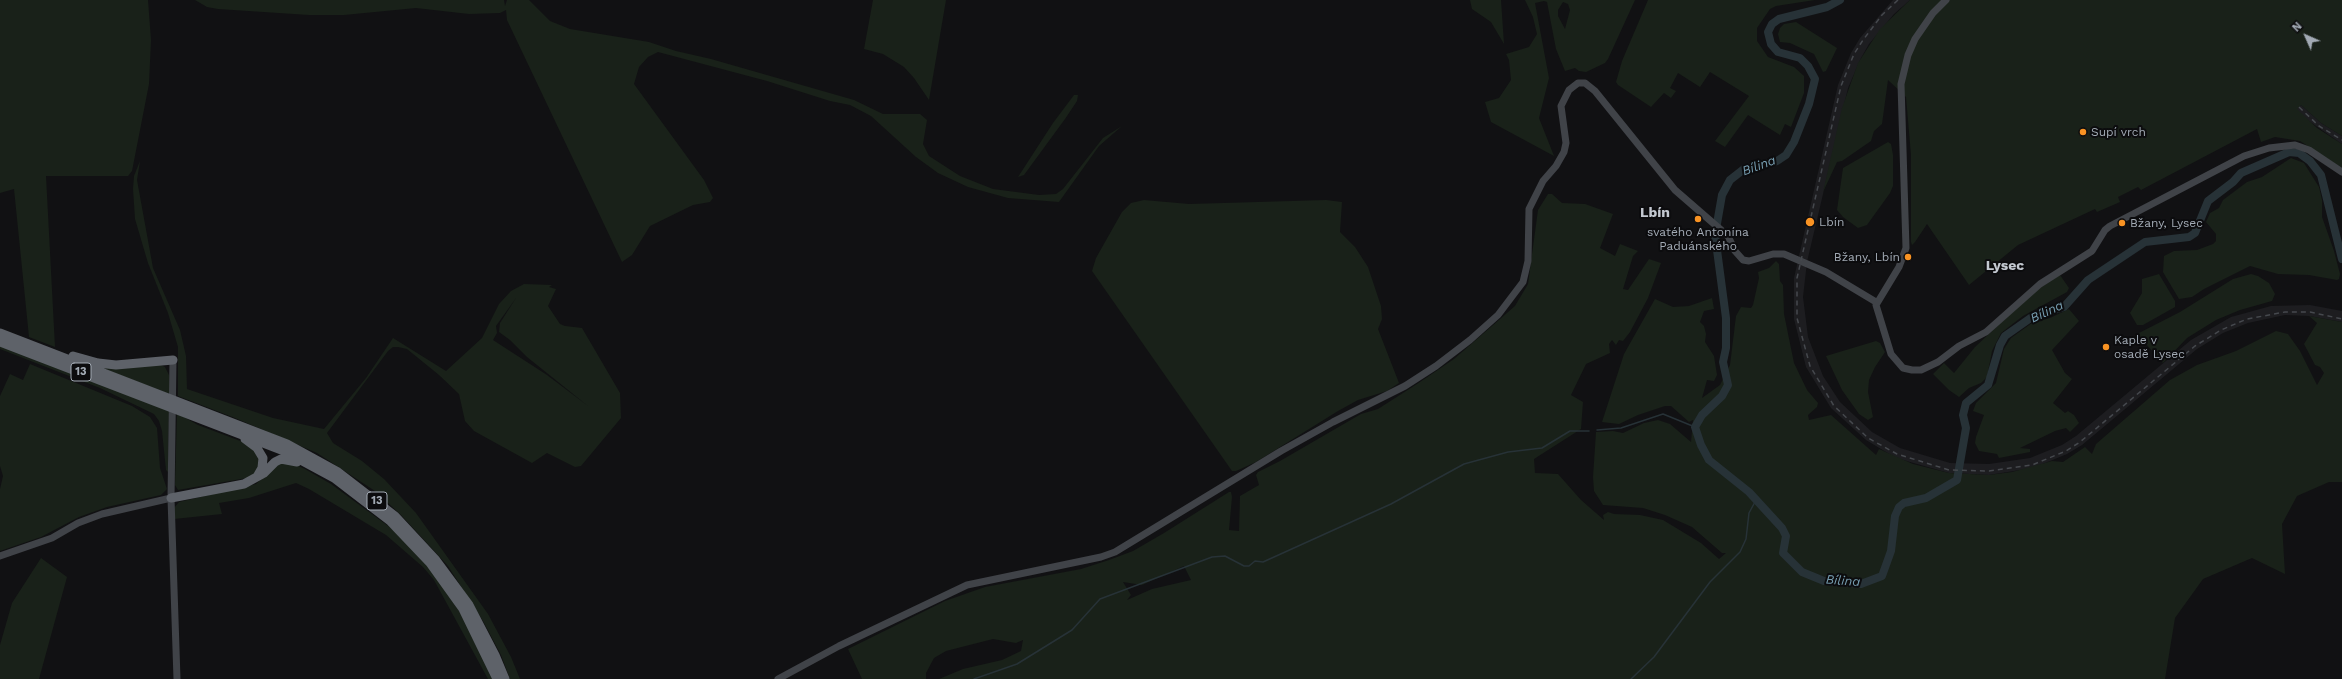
<!DOCTYPE html>
<meta charset="utf-8">
<style>
body{margin:0}
#map{position:relative;width:2342px;height:679px;overflow:hidden;background:#111113;font-family:"Work Sans",sans-serif}
canvas{display:block}
.north{position:absolute;left:2286px;top:16px;width:40px;height:40px;-webkit-text-stroke:3px #0c0c0e;paint-order:stroke;rotate:315deg;font-size:11px;font-weight:700;line-height:16px;text-align:center;color:#a2aab4}
.north::after{content:'';display:block;margin:auto;width:14px;height:18px;background:#a2aab4;clip-path:polygon(50% 0,100% 100%,50% 72%,0 100%)}
</style>
<div id="map">
<canvas width="2342" height="679"></canvas>
<div class="north">N</div>
</div>
<script>
const g = document.querySelector('canvas').getContext('2d');
g.lineJoin = 'round';
function fill(path, color) { g.fillStyle = color; g.fill(path, 'evenodd'); }
const toPath = rows => new Path2D(rows.map(r => 'M' + r).join(''));
function trace(path, color, width, dash) { g.strokeStyle = color; g.lineWidth = width; g.lineCap = dash ? 'butt' : 'round'; g.setLineDash(dash || []); g.stroke(path); }
function write(font, color, halo, rows, align = 'center') {
  g.font = font + ' "Work Sans",sans-serif'; g.lineWidth = 4; g.setLineDash([]); g.textBaseline = 'middle'; g.strokeStyle = halo; g.fillStyle = color; for (const [text, x, y, turn = 0] of rows) {
    g.save(); g.translate(x, y); g.rotate((+turn || 0) * Math.PI / 180); g.textAlign = isNaN(turn) ? turn : align; if (halo) g.strokeText(text, 0, 0); g.fillText(text, 0, 0); g.restore();
  }
}
const built = toPath([
 [1893,0,1910,0,1894,14,1869,44,1861,58,1848,88,1807,262,1803,297,1808,337,1823,376,1840,402,1872,432,1900,448,1950,463,1989,464,2030,458,2062,445,2076,436,2191,340,2231,317,2271,306,2310,305,2342,311,2342,322,2309,316,2285,315,2248,323,2223,333,2197,349,2082,445,2067,454,2033,468,1989,475,1949,473,1896,458,1866,440,1831,408,1806,367,1794,319,1794,278,1838,85,1851,53,1860,38],
 [2301,105,2321,123,2342,136,2342,144,2306,119,2296,109]
]);
const green = toPath([
 [0,0,148,0,151,40,149,84,132,171,128,176,46,176,55,347,29,337,14,189,0,193],
 [195,0,504,0,505,6,507,0,529,0,550,21,570,29,649,42,676,51,711,59,854,100,883,114,920,114,927,120,923,144,929,156,960,176,993,189,1039,195,1056,194,1063,189,1103,138,1122,126,1099,146,1059,202,1008,198,968,187,938,173,916,157,871,116,850,105,830,101,767,81,658,52,648,57,639,67,634,84,704,180,713,198,710,202,693,205,650,226,632,255,622,262,507,20,506,10,500,13,469,14,416,8,344,15,309,15,218,9,207,7],
 [873,0,946,0,929,100,914,78,904,67,883,54,864,49],
 [1470,0,1501,0,1504,44,1491,22,1472,9],
 [1525,0,1635,0,1608,59,1605,63,1586,72,1579,71,1575,68,1565,71,1556,49,1547,2,1544,1,1535,3,1549,78,1539,118,1554,156,1491,122,1485,102,1499,98,1511,80,1509,60,1506,54,1529,47,1537,34,1533,17],
 [1563,2,1568,4,1570,10,1565,29,1558,16,1558,10],
 [1648,0,1815,0,1776,6,1770,9,1757,28,1757,41,1768,57,1794,67,1804,76,1804,93,1791,127,1785,124,1780,135,1748,115,1725,147,1715,141,1749,96,1710,72,1700,87,1678,73,1670,88,1676,91,1671,98,1664,93,1651,107,1618,85,1616,82,1622,61],
 [1910,0,2342,0,2342,136,2321,123,2301,105,2297,109,2317,128,2342,144,2342,168,2300,141,2275,137,2261,142,2257,129,2141,190,2138,187,2118,197,2120,202,2097,212,2095,209,2018,245,1969,285,1927,224,1915,242,1912,245,1911,242,1911,155,1906,97,1888,80,1882,124,1874,131,1871,141,1842,161,1837,162,1823,192,1842,108,1858,63,1880,29],
 [1796,22,1837,48,1826,71,1823,72,1814,54,1790,43,1780,42,1778,34,1780,28,1784,24],
 [1074,95,1078,95,1077,101,1065,119,1024,175,1018,177,1053,123],
 [1888,142,1891,144,1893,155,1893,186,1890,193,1867,225,1858,228,1843,217,1837,210,1843,168],
 [2291,158,2304,163,2319,187,2322,200,2322,217,2334,251,2340,274,2339,279,2337,280,2309,275,2278,274,2250,266,2204,289,2192,297,2179,299,2163,272,2164,256,2174,251,2197,250,2213,244,2216,241,2216,234,2206,222,2210,213,2219,208,2223,200,2247,182,2262,177],
 [140,161,137,180,153,268,180,330,186,356,187,389,273,418,324,429,366,378,393,338,446,371,482,338,499,304,511,291,524,284,552,285,549,287,556,289,548,306,560,324,565,326,582,328,620,393,621,418,581,466,575,467,547,453,532,463,474,431,465,421,459,394,439,375,407,349,398,347,393,347,388,351,327,433,333,443,362,461,384,479,416,513,488,614,511,657,520,679,510,679,501,655,483,621,448,566,401,515,375,491,317,453,235,418,178,396,178,347,168,313,148,263,135,219,133,189,134,176],
 [516,298,500,323,499,332,510,340,527,357,588,406,547,375,493,340,497,333,496,326],
 [1548,194,1552,194,1562,203,1585,204,1613,214,1600,248,1615,256,1620,244,1638,251,1633,256,1623,289,1628,290,1649,259,1661,263,1648,298,1630,332,1623,341,1619,340,1616,345,1612,340,1609,344,1610,353,1586,364,1571,395,1583,402,1581,429,1534,459,1535,473,1558,474,1581,500,1604,520,1603,515,1608,512,1614,514,1640,515,1663,520,1701,543,1719,559,1726,553,1722,553,1692,527,1665,515,1643,508,1603,505,1594,491,1593,477,1596,432,1613,431,1623,433,1644,423,1658,420,1670,424,1691,442,1693,420,1689,422,1671,406,1665,406,1638,415,1619,424,1602,422,1624,354,1655,299,1673,307,1689,306,1712,298,1714,309,1704,311,1700,322,1704,326,1706,334,1705,342,1714,356,1717,375,1714,381,1707,380,1702,398,1720,385,1730,365,1736,316,1741,307,1751,308,1753,305,1759,278,1758,272,1769,268,1776,261,1779,264,1780,281,1783,285,1784,314,1794,363,1807,390,1818,403,1817,407,1808,415,1809,420,1831,415,1876,455,1879,449,1913,464,1949,473,1989,475,2012,472,2052,461,2063,462,2085,447,2092,454,2096,444,2170,380,2197,365,2236,351,2276,331,2288,334,2300,351,2317,385,2324,373,2320,367,2315,365,2304,344,2317,323,2309,316,2342,322,2342,482,2329,482,2297,496,2282,524,2285,574,2252,558,2203,579,2175,618,2165,679,939,679,963,669,1002,660,1021,651,1023,640,1016,643,993,639,946,651,934,658,926,673,926,679,862,679,848,649,945,601,985,587,1081,569,1109,560,1133,551,1164,533,1229,492,1231,492,1232,497,1229,530,1239,531,1240,496,1259,485,1256,475,1258,472,1280,461,1361,414,1378,409,1417,384,1454,359,1515,306,1528,284,1538,210],
 [1184,566,1191,580,1152,589,1127,600,1131,595,1123,582,1142,585],
 [1144,200,1189,204,1326,200,1342,202,1340,232,1355,247,1368,267,1381,306,1382,319,1378,329,1399,383,1387,391,1358,400,1338,411,1256,462,1236,471,1232,471,1092,271,1096,258,1122,212,1131,203],
 [2159,274,2175,301,2175,307,2143,325,2137,325,2130,313,2142,293,2142,279],
 [2251,274,2258,276,2269,283,2275,294,2272,301,2240,310,2216,320,2187,338,2163,363,2137,334,2180,312,2233,279],
 [2060,275,2069,288,2067,292,2023,316,2001,333,1992,351,1987,377,1981,383,1969,388,1959,397,1949,390,1933,374,1944,363,1954,373,1975,347,2035,291],
 [2069,309,2079,321,2052,350,2065,373,2072,379,2053,403,2065,413,2068,411,2074,415,2079,423,2070,432,2066,428,2055,431,2020,448,2030,449,2030,452,1999,458,1997,454,1979,451,1975,443,1976,437,1984,415,1973,411,1976,403,1996,383,2004,349,2011,338,2032,323,2050,318],
 [1876,341,1880,343,1885,352,1875,367,1869,380,1868,392,1873,417,1868,420,1859,414,1842,390,1826,356],
 [0,345,169,410,168,472,166,470,162,431,159,421,154,414,100,388,0,349],
 [30,364,132,406,150,417,157,428,160,468,167,489,161,495,107,507,79,517,41,537,0,551,0,489,3,476,0,466,0,396,10,374,23,380],
 [161,365,165,367,169,375,170,394,99,367],
 [177,413,198,425,251,445,262,459,256,473,247,478,178,490,175,485],
 [279,463,292,463,305,469,331,484,395,531,428,566,446,590,468,625,493,679,488,679,434,580,423,567,386,535,309,489,296,483,249,498,219,503,222,514,174,519,174,508,179,502,256,484],
 [41,558,67,577,39,679,0,679,0,645,12,603]
]);
const stream = toPath([
 [1597,430,1621,428,1663,414,1695,427],
 [974,679,1017,664,1072,630,1100,599,1212,557,1225,556,1244,566,1249,566,1255,561,1263,562,1391,504,1464,464,1508,452,1542,448,1570,431,1589,431],
 [1631,679,1654,657,1710,582,1740,552,1746,539,1749,513,1756,500]
]);
const river = toPath([
 [1840,0,1827,7,1779,19,1772,24,1768,32,1771,44,1778,52,1800,58,1808,66,1815,79,1809,104,1794,142,1786,155,1777,161,1744,169,1730,180,1722,195,1715,235,1726,318,1726,348,1723,362,1728,385,1722,396,1702,415,1695,427,1701,445,1709,460,1749,492,1782,528,1786,536,1783,553,1802,572,1824,581,1861,584,1882,576,1891,551,1895,516,1899,507,1904,503,1926,498,1957,480,1966,428,1963,415,1966,403,1988,385,2000,345,2005,336,2032,317,2064,307,2088,280,2145,242,2189,237,2195,233,2208,201,2233,182,2241,173,2289,152,2299,153,2310,161,2321,175,2342,259]
]);
const secondary = toPath([
 [1946,0,1933,13,1915,39,1908,55,1901,84,1906,248,1899,267,1876,305,1891,354,1903,368,1912,370,1921,370,1938,362,1959,346,1986,332,2040,284,2092,251,2105,230,2110,226,2244,156,2269,148,2295,145,2309,150,2342,172],
 [173,360,171,498,177,679],
 [0,556,52,538,78,523,102,514,171,498],
 [778,679,839,646,967,585,1101,557,1115,552,1281,451,1333,422,1405,386,1436,366,1470,340,1498,315,1523,282,1528,261,1529,209,1543,181,1556,166,1564,152,1566,143,1561,106,1569,90,1578,83,1585,83,1595,91,1675,190,1728,236,1735,251,1743,260,1749,261,1773,254,1784,254,1826,272,1876,302]
]);
const highway = toPath([
 [0,333,287,444,338,472,395,516,435,559,469,605,495,655,505,679],
 [0,342,284,451,334,478,390,521,430,563,463,609,497,679],
 [73,356,98,363,116,365,173,360],
 [245,439,257,448,263,458,262,468,258,475],
 [171,498,244,484,264,473,275,462,281,459,297,462]
]);
const rail = toPath([
 [1898,0,1882,15,1863,40,1854,54,1841,86,1797,278,1797,318,1810,366,1834,406,1868,438,1897,454,1949,470,1989,471,2032,465,2066,451,2080,442,2195,346,2221,330,2247,319,2285,312,2310,312,2342,319],
 [2299,107,2319,126,2342,140]
]);
const markers = [
 [2083,132,4,"#f99323"],
 [1698,219,4,"#f99323"],
 [1810,222,5,"#f99323"],
 [2122,223,4,"#f99323"],
 [1908,257,4,"#f99323"],
 [2106,347,4,"#f99323"]
];
const shields = [
 [81,372,20],
 [377,501,20]
];
const shieldNames = [
 ["13",81,372],
 ["13",377,501]
];
const poiNames = [
 ["Supí vrch",2091,132],
 ["Lbín",1819,222],
 ["Bžany, Lysec",2130,223],
 ["svatého Antonína",1698,232,"center"],
 ["Paduánského",1698,246,"center"],
 ["Bžany, Lbín",1900,257,"right"],
 ["Kaple v",2114,340],
 ["osadě Lysec",2114,354]
];
const waterNames = [
 ["Bílina",1759,166,-20],
 ["Bílina",2047,312,-25],
 ["Bílina",1843,581,4]
];
const quarterNames = [
 ["Lbín",1655,213],
 ["Lysec",2005,266]
];
fill(built, '#1d1d20');
fill(green, '#192119');
trace(stream, '#273237', 1.5);
trace(river, '#273237', 8);
trace(secondary, '#404348', 7);
trace(highway, '#5e6269', 9);
trace(rail, '#45484d', 1.5, [5, 4]);
for (const [x, y, r, color] of markers) { const dot = new Path2D(); dot.arc(x, y, r, 0, 2 * Math.PI); g.fillStyle = color; g.fill(dot); trace(dot, '#0c0c0e', 1.5); }
for (const [x, y, w] of shields) { const box = new Path2D(); box.roundRect(x - w / 2, y - 9, w, 18, 3); g.fillStyle = '#0c0c0e'; g.fill(box); trace(box, '#a2aab4', 1); }
write('bold 11px', '#a2aab4', null, shieldNames);
write('12px', '#a2aab4', '#0c0c0e', poiNames, 'left');
write('italic 13px', '#779eb1', '#0c0c0e', waterNames);
write('bold 14px', '#c3c8d0', '#0c0c0e', quarterNames);
</script>
